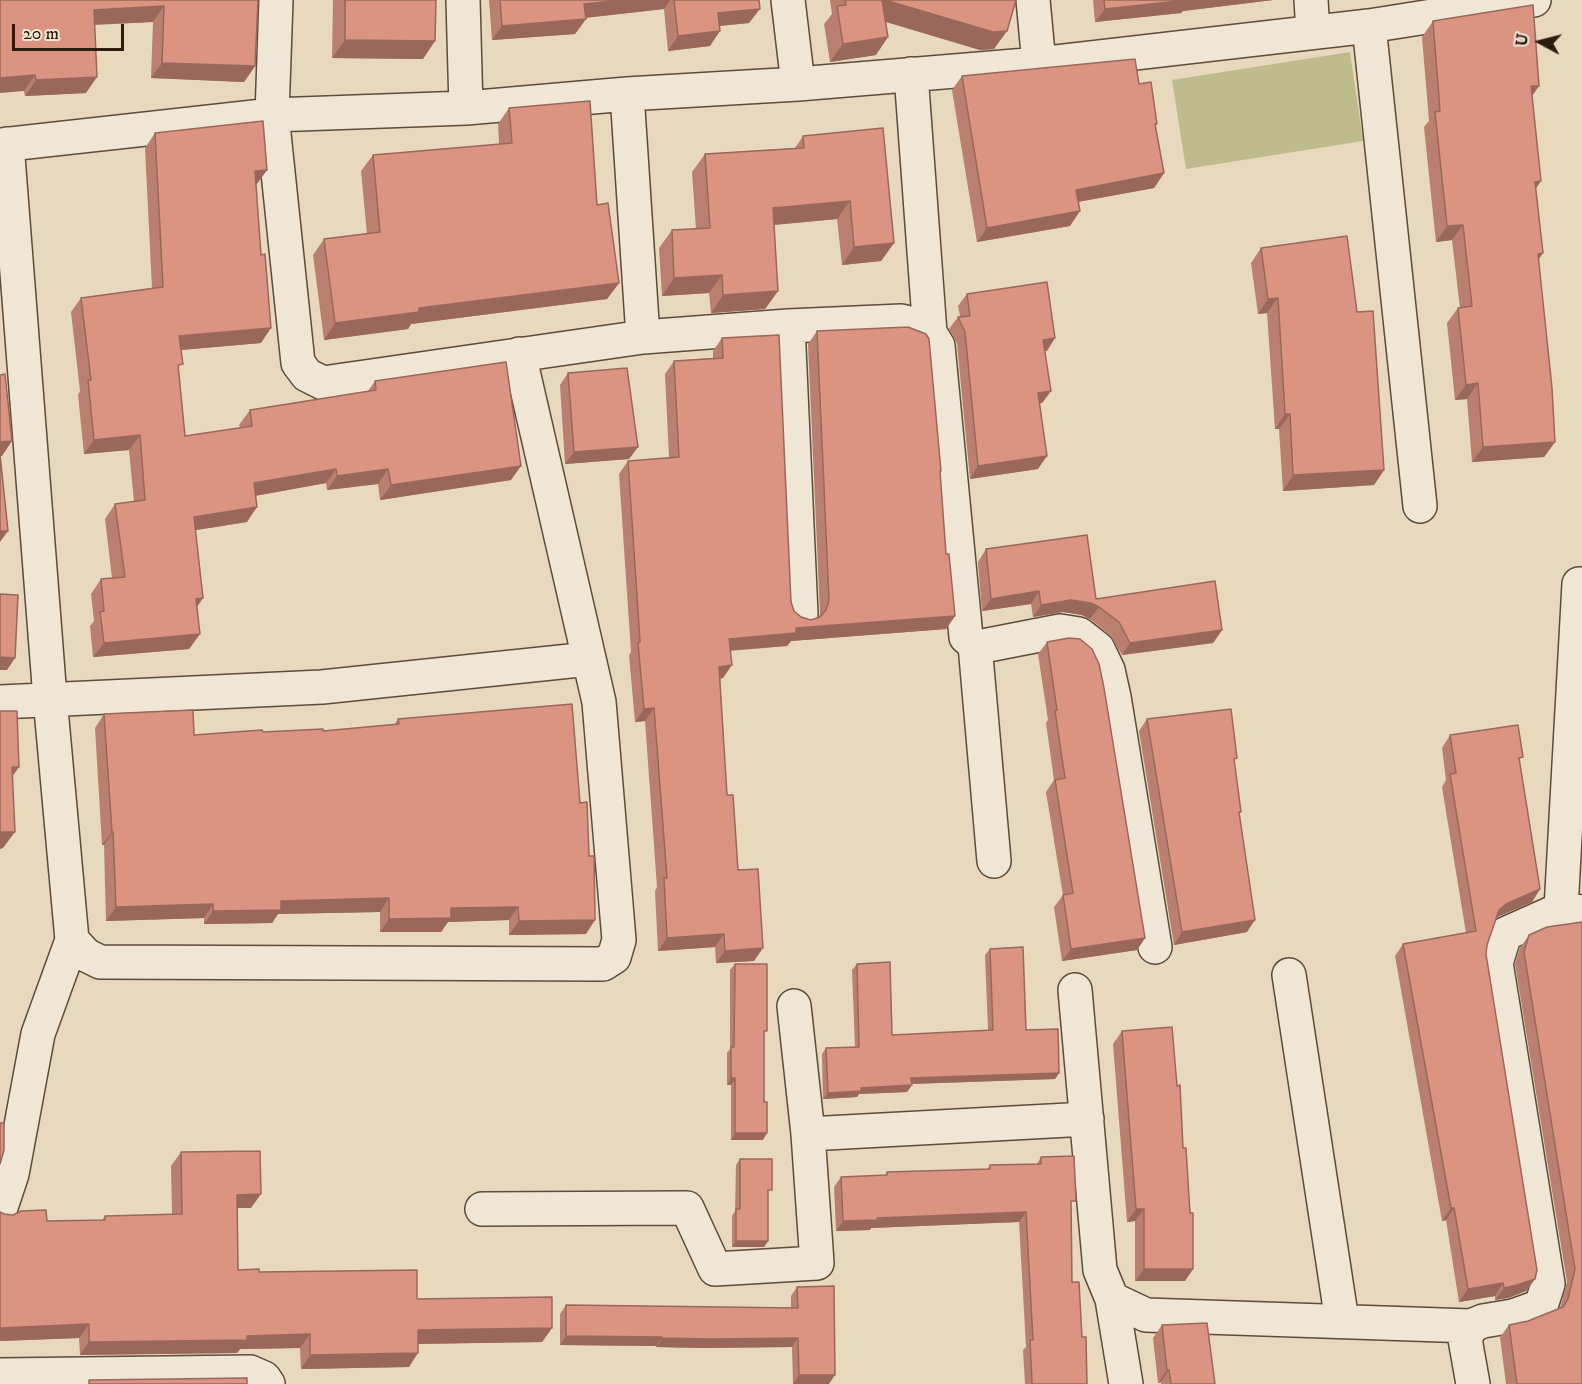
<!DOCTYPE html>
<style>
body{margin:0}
#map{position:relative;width:1582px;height:1384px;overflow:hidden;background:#e8d8be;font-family:"IM FELL DW Pica",serif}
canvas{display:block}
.north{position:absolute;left:1510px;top:12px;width:60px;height:60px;-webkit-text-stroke:4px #f0e6d5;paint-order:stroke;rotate:277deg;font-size:16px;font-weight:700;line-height:24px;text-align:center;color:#2d1d0e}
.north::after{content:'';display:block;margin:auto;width:21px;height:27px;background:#2d1d0e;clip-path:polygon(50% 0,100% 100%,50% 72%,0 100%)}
.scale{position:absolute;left:12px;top:24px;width:112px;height:27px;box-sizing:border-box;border:3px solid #2d1d0e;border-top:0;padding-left:8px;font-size:18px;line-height:21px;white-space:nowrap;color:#2d1d0e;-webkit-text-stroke:4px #f0e6d5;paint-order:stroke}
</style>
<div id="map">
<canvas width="1582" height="1384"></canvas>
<div class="north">U</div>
<div class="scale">20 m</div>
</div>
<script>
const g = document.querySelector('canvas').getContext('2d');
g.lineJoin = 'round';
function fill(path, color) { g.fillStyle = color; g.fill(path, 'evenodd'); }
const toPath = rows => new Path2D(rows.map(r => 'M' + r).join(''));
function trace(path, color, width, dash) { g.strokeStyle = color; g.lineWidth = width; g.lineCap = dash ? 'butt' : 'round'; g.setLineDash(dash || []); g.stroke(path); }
const green = toPath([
 [1350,52,1363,141,1186,169,1172,80]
]);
const street = toPath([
 [276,0,272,115,298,363,307,375,323,383,643,337,627,94],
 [463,0,466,108],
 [788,0,798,84],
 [1033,0,1039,64],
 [1311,0,1313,32],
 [1369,26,1420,506],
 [911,74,930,333],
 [7,144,50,698,72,940,86,955,100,962,603,964,614,957,619,940,599,702,519,354],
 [0,145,272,115,466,108,627,94,798,84,1039,64,1369,26,1534,0],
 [788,326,801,614],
 [643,337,788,326,901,321,916,325,930,333,938,346,966,637,975,645,983,646,1060,631,1079,634,1098,649,1108,670,1114,697,1155,947],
 [975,645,994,861],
 [0,702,322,687,589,659],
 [1561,909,1579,584],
 [1289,975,1342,1321],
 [1075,990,1100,1270,1112,1299,1146,1315,1471,1326],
 [808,1134,1087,1119],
 [482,1209,687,1208,715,1269,817,1263,808,1134,794,1006],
 [0,1210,12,1174,38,1034,72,940],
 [1112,1299,1126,1384],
 [0,1375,250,1372,264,1378,268,1384],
 [1473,1384,1465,1339,1471,1326,1483,1321,1513,1316,1541,1306,1548,1284,1496,963,1505,934,1561,909,1582,912]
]);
const wall = toPath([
 [0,0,258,0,255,66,244,82,151,78,153,22,94,25,86,93,25,96,24,91],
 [333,0,436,0,423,59,332,58],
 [489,0,759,0,749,23,719,26,710,46,668,51,664,9,585,18,586,19,575,34,492,40],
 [830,0,1016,0,994,49,980,50,886,22,876,55,830,62,824,24,832,14],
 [1093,0,1273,0,1183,11,1181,13,1095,22],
 [1433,21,1539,86,1532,96,1538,260,1555,442,1544,457,1472,462,1467,399,1455,400,1447,323,1458,308,1460,308,1452,240,1436,242,1424,127,1429,121,1422,37],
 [962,76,1139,84,1155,127,1164,173,1154,188,1078,202,1070,226,977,242,952,90],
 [509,108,597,205,619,283,607,299,411,324,408,329,324,340,313,255,324,239,367,234,361,171,373,155,499,144,498,124],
 [155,133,267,170,256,185,261,343,181,350,179,370,185,436,240,428,239,425,250,410,368,391,375,381,511,480,380,500,378,484,327,490,326,483,255,496,247,522,195,530,203,598,197,606,200,634,189,649,93,657,90,626,94,621,91,594,101,579,112,578,105,519,115,504,134,502,129,450,84,454,78,395,80,391,71,312,81,298,152,288,145,148],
 [803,136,894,243,881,261,842,265,837,219,774,225,778,291,765,309,711,313,709,293,662,296,659,248,672,230,696,229,692,172,705,154,795,148],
 [1261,248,1357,312,1384,470,1374,485,1283,491,1279,429,1275,429,1267,313,1258,314,1251,263],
 [967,294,1047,351,1045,351,1051,391,1042,403,1039,404,1038,469,970,479,957,344,949,329,958,317,960,316,958,306],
 [817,331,941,471,940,473,946,554,955,616,946,629,791,641,787,646,730,651,723,678,720,679,727,795,738,870,754,961,716,963,715,947,658,951,655,891,657,887,645,721,635,722,629,655,631,652,619,474,628,461,669,458,665,374,674,361,713,358,713,351,722,338,794,611,801,617,811,620,819,617,820,613,808,344],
 [568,373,638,447,629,459,565,464,560,385],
 [986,549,1096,599,1222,630,1213,643,1122,655,1110,635,1090,619,1082,615,1063,612,1033,617,1031,604,982,611,978,562],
 [1047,642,1145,938,1137,950,1062,961,1054,907,1063,895,1046,792,1054,780,1046,723,1048,720,1038,654],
 [104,714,194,735,323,731,395,724,398,719,586,934,509,935,509,920,448,922,441,932,380,932,380,912,278,914,272,923,204,924,204,918,106,921,104,845,102,845,95,728],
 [1147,719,1234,762,1247,932,1174,945,1139,731],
 [1450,735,1520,762,1540,889,1532,902,1497,917,1487,945,1486,954,1535,1279,1526,1291,1508,1298,1495,1300,1495,1296,1459,1302,1446,1220,1442,1221,1395,956,1403,944,1466,933,1442,787,1446,780,1442,748],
 [1582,922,1582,1384,1506,1384,1500,1337,1509,1325,1528,1321,1560,1308,1567,1282,1515,964,1520,948,1529,935],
 [990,949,1026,1030,1059,1073,1055,1079,912,1084,912,1085,907,1092,859,1094,857,1097,823,1099,822,1054,826,1048,855,1047,852,970,857,964,892,1035,988,1030,985,955],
 [735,964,764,1035,763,1140,731,1140,731,1085,727,1085,727,1053,730,1049,730,970],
 [1122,1031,1177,1086,1193,1269,1185,1281,1135,1281,1135,1221,1127,1222,1113,1044],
 [181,1152,251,1208,237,1208,238,1270,417,1299,552,1328,542,1342,418,1344,409,1367,301,1369,300,1348,240,1349,237,1353,80,1355,79,1338,0,1341,0,1212,4,1214,47,1221,102,1220,105,1216,172,1214,171,1166],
 [1041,1157,1071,1207,1072,1282,1082,1337,1087,1384,1025,1384,1023,1350,1026,1347,1019,1222,871,1228,870,1230,836,1231,834,1187,841,1177,885,1175,887,1172,987,1169,990,1165,1037,1164],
 [740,1159,768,1241,764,1247,732,1247,732,1216,735,1211,736,1165],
 [797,1287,829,1384,793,1384,792,1347,704,1348,656,1347,656,1346,560,1345,560,1314,566,1305,791,1308,791,1296],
 [1162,1325,1215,1384,1161,1384,1161,1382,1158,1383,1153,1338]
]);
const shadedWall = toPath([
 [624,0,670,0,664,9,574,19,584,4],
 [881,0,885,0,1007,31,994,49,980,50,870,17],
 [1188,0,1273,0,1183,11,1181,13,1095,22,1105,9],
 [164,6,153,22,83,25,94,10],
 [760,9,749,23,708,27,718,13],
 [586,19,575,34,492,40,502,26],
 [720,31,710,46,668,51,678,36],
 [888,37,876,55,830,62,843,44],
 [345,40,435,41,423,59,332,58],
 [162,63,255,66,244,82,151,78],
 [35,75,24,91,0,93,0,78],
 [97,77,86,93,25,96,36,80],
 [1531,86,1539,86,1528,101],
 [267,170,256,185,244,186,255,171],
 [1164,173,1154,188,1066,204,1076,190],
 [1541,181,1530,197,1535,182],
 [850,201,837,219,761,226,773,208],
 [1080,211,1070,226,977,242,987,228],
 [1463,225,1452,240,1436,242,1447,226],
 [894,243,881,261,842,265,854,247],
 [1543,253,1532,269,1538,254],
 [722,275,709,293,662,296,674,278],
 [619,283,607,299,411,324,408,329,324,340,335,323,419,308],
 [778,291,765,309,711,313,723,295],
 [1278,298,1267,313,1258,314,1268,299],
 [271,328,261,343,169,351,179,336],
 [1055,338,1047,351,1035,352,1043,340],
 [1478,383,1467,399,1455,400,1466,385],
 [1051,391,1042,403,1029,405,1038,393],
 [1285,414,1290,414,1279,429,1275,429],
 [140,435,129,450,84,454,94,440],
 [12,441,2,456,0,456,0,442],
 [1555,442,1544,457,1472,462,1483,447],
 [638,447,629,459,565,464,574,452],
 [1047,456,1038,469,970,479,978,466],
 [521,466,511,480,380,500,391,485],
 [336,469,326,483,243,498,254,483],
 [388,469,378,484,327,490,337,476],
 [1384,470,1374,485,1283,491,1293,475],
 [257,507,247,522,184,532,194,517],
 [0,531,8,531,0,542],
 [1039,591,1031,604,982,611,991,599],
 [203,598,193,613,196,599],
 [1071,600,1091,603,1099,607,1090,619,1082,615,1063,612,1033,617,1041,605],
 [955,616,946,629,791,641,787,646,720,651,729,639,796,628],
 [1222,630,1213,643,1122,655,1130,643],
 [200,634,189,649,93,657,104,643],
 [0,657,15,658,7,670,0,670],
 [732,665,723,678,710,679,719,667],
 [654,708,645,721,635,722,644,709],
 [12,767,19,767,7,784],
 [0,832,15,832,3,848,0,849],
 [112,832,113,832,104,845,102,845],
 [1540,889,1532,902,1497,917,1491,922,1499,910,1506,904],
 [389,898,380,912,278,914,272,923,204,924,213,911,281,901],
 [213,904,204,918,106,921,116,907],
 [518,907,509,920,448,922,441,932,380,932,389,919,451,908],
 [595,920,586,934,509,935,519,921],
 [1255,920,1247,932,1174,945,1182,932],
 [724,934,715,947,658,951,667,938],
 [1145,938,1137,950,1062,961,1071,949],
 [763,948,754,961,716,963,725,951],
 [1059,1073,1055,1079,907,1084,911,1078],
 [731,1078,735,1078,731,1085,727,1085],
 [912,1085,907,1092,859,1094,857,1097,823,1099,828,1093,861,1088],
 [735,1133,767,1133,763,1140,731,1140],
 [261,1194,251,1208,227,1208,237,1195],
 [1451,1208,1454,1208,1446,1220,1442,1221],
 [1136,1209,1144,1209,1135,1221,1127,1222],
 [1026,1212,1019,1222,871,1228,870,1230,836,1231,843,1221,877,1218],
 [736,1241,768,1241,764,1247,732,1247],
 [1144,1269,1193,1269,1185,1281,1135,1281],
 [1535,1279,1526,1291,1508,1298,1495,1300,1504,1288],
 [1503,1283,1495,1296,1459,1302,1468,1289],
 [89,1324,79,1338,0,1341,0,1328],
 [552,1328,542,1342,408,1344,418,1330],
 [310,1334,300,1348,240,1349,237,1353,80,1355,89,1342],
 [566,1336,662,1337,656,1346,560,1345],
 [662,1338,798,1338,792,1347,704,1348,656,1347],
 [418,1353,409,1367,301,1369,310,1355],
 [1167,1370,1169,1370,1161,1382,1158,1383],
 [799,1375,835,1375,829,1384,793,1384]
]);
const building = toPath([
 [0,0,258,0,255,66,162,63,164,6,94,10,97,77,36,80,35,75,0,78,0,0],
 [345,0,436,0,435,41,345,40,345,0],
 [500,0,624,0,584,4,586,19,502,26,500,0],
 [674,0,759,0,760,9,718,13,720,31,678,36,674,0],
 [845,0,882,0,888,37,843,44,837,6,846,5,845,0],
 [885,0,1016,0,1007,31,993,32,885,0],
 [1104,0,1188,0,1105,9,1104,0],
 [1533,5,1539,86,1531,86,1541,181,1535,182,1543,253,1538,254,1552,388,1555,442,1483,447,1478,383,1466,385,1458,308,1472,306,1463,225,1447,226,1435,112,1440,111,1433,21,1533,5],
 [1135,59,1139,84,1151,82,1157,124,1155,124,1164,173,1076,190,1080,211,987,228,962,76,1135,59],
 [590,101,597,205,608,203,619,283,419,308,419,312,335,323,324,239,380,232,373,155,512,143,509,108,590,101],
 [263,121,267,170,255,171,261,255,265,254,271,328,179,336,183,364,178,365,185,436,252,426,250,410,376,390,375,381,506,362,521,466,391,485,388,469,337,476,336,469,254,483,257,507,194,517,203,598,196,599,200,634,104,643,100,612,104,611,101,579,125,577,115,504,145,500,140,435,94,440,88,380,91,380,81,298,163,287,155,133,263,121],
 [883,128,894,243,854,247,850,201,773,208,778,291,723,295,722,275,674,278,672,230,710,228,705,154,804,148,803,136,883,128],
 [1347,236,1357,312,1373,311,1384,470,1293,475,1290,414,1285,414,1278,298,1268,299,1261,248,1347,236],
 [1047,282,1055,338,1043,340,1051,391,1038,393,1047,456,978,466,965,332,958,317,970,316,967,294,1047,282],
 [908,327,926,334,929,339,941,471,940,471,946,554,949,554,955,616,796,628,796,633,729,639,732,665,719,667,727,795,733,795,738,870,758,869,763,948,725,951,724,934,667,938,664,878,667,878,654,708,644,709,638,643,640,642,628,461,679,457,674,361,723,358,722,338,779,335,791,602,794,611,801,617,811,620,820,617,826,610,829,600,817,331,908,327],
 [627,368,638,447,574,452,568,373,627,368],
 [5,374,12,441,0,442,0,375,5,374],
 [0,454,8,531,0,531,0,454],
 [1087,535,1096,599,1215,581,1222,630,1130,643,1119,622,1099,607,1091,603,1071,600,1041,605,1039,591,991,599,986,549,1087,535],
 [0,594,18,595,15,658,0,657,0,594],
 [1069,638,1080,639,1092,649,1099,664,1104,688,1145,938,1071,949,1063,895,1073,893,1055,780,1065,778,1055,711,1057,710,1047,642,1069,638],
 [572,704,580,803,587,802,589,856,594,856,595,920,519,921,518,907,451,908,451,918,389,919,389,898,281,901,281,910,213,911,213,904,116,907,113,832,112,832,104,714,193,710,194,735,262,730,263,732,323,729,323,731,399,724,398,719,572,704],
 [1231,709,1237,758,1234,759,1241,812,1239,812,1255,920,1182,932,1147,719,1231,709],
 [0,711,17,711,19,767,12,767,15,832,0,832,0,711],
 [1518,725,1523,757,1519,758,1540,889,1506,904,1499,910,1487,945,1486,954,1537,1270,1535,1279,1517,1285,1504,1288,1503,1283,1468,1289,1454,1208,1451,1208,1403,944,1476,931,1450,774,1456,773,1450,735,1518,725],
 [1582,922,1582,1384,1517,1384,1509,1325,1528,1321,1563,1307,1568,1299,1575,1269,1524,952,1529,935,1547,927,1582,922],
 [1023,947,1026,1030,1058,1029,1059,1073,911,1078,912,1085,861,1088,861,1091,828,1093,826,1048,859,1047,857,964,890,962,892,1035,993,1030,990,949,1023,947],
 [735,964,767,964,767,1031,764,1031,764,1102,767,1102,767,1133,735,1133,735,1078,731,1078,731,1047,734,1047,735,964],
 [1172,1027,1177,1086,1180,1085,1183,1148,1186,1148,1190,1213,1193,1213,1193,1269,1144,1269,1144,1209,1136,1209,1122,1031,1172,1027],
 [0,1123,4,1123,4,1150,0,1164,0,1123],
 [260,1151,261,1194,237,1195,238,1270,259,1269,259,1272,417,1270,417,1299,552,1297,552,1328,418,1330,418,1353,310,1355,310,1334,247,1336,247,1340,89,1342,89,1324,0,1328,0,1212,4,1214,13,1215,21,1211,46,1210,47,1221,105,1220,105,1216,182,1214,181,1152,260,1151],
 [1074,1156,1076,1201,1071,1201,1072,1282,1079,1282,1082,1337,1086,1337,1087,1384,1032,1384,1030,1340,1033,1340,1026,1212,877,1218,877,1220,843,1221,841,1177,887,1175,887,1172,990,1169,990,1165,1041,1164,1041,1157,1074,1156],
 [740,1159,772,1159,772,1190,768,1190,768,1241,736,1241,736,1209,740,1209,740,1159],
 [834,1286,835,1375,799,1375,798,1338,711,1339,662,1338,662,1337,566,1336,566,1305,798,1308,797,1287,834,1286],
 [1207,1323,1215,1384,1171,1384,1169,1370,1167,1370,1162,1325,1207,1323],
 [247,1378,247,1384,89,1384,89,1380,247,1378]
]);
fill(green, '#bebc8c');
trace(street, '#5c4c3a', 36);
trace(street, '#f0e6d5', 33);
fill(wall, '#bb7f6f');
fill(shadedWall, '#99685a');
fill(building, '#da9481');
trace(building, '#99685a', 1.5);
</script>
